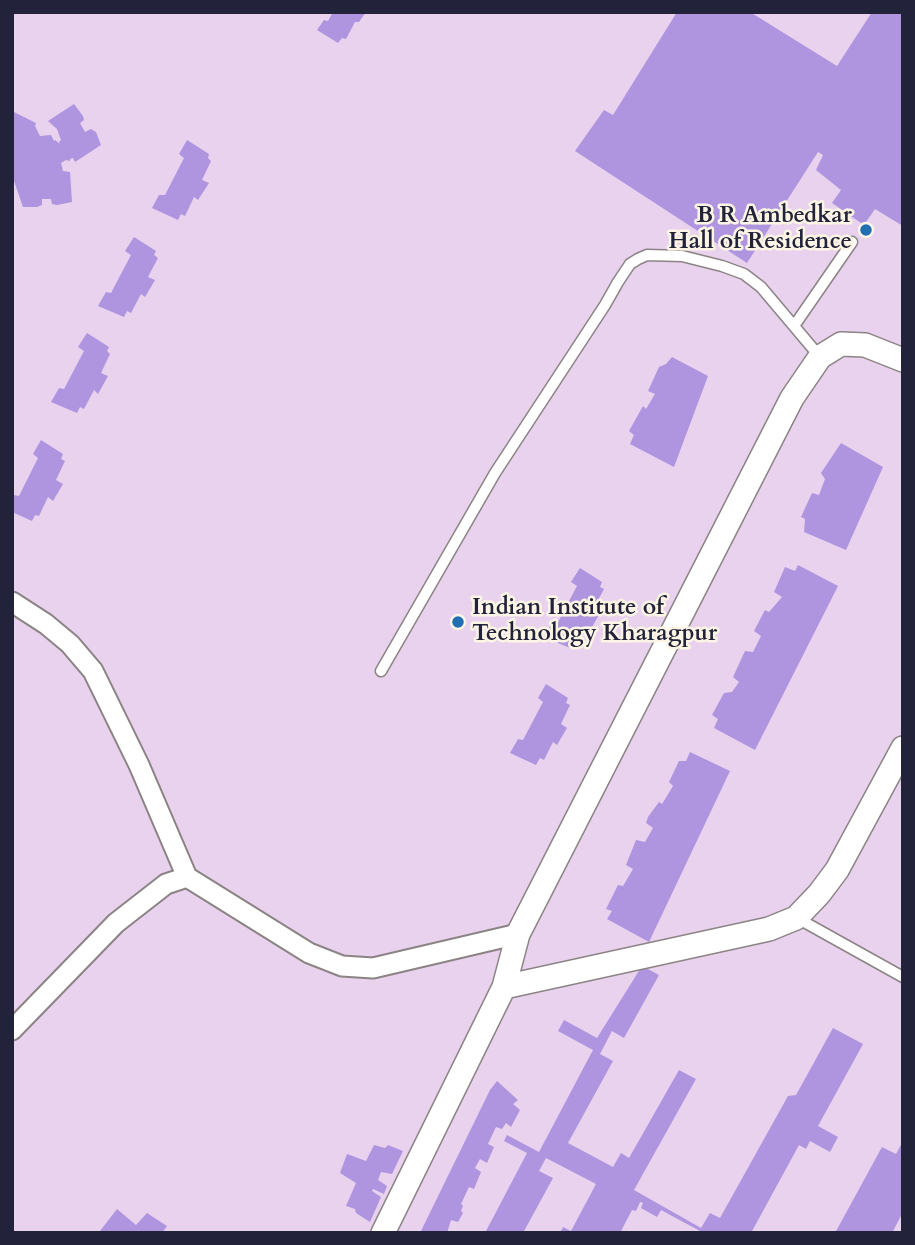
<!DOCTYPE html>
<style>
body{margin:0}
#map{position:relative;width:915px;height:1245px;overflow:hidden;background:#f5e7ce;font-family:Cardo,serif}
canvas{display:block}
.frame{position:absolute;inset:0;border:14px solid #22223b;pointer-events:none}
</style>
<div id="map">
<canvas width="915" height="1245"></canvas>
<div class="frame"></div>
</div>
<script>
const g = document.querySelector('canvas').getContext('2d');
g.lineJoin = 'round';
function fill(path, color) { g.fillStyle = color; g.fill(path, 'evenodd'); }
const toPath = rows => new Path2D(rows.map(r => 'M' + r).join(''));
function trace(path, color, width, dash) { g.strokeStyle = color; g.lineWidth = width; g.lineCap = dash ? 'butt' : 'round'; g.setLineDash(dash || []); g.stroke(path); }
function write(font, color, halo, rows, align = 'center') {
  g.font = font + ' Cardo,serif'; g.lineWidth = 5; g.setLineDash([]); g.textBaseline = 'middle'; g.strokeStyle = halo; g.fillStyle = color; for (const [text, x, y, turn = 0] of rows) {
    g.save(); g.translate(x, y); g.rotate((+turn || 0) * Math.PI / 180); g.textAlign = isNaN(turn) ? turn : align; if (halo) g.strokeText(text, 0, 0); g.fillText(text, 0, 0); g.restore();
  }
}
const built = toPath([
 [12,12,903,12,903,1233,12,1233]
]);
const building = toPath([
 [333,12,366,12,359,22,355,22,346,39,342,38,338,43,317,30,324,20,328,21],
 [677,12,750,12,837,66,872,12,903,12,903,226,875,209,864,225,832,203,841,190,816,170,823,155,818,152,747,263,575,151,604,110,613,115],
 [74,104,83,116,84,120,80,123,85,132,91,129,96,132,101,145,75,162,73,158,70,159,70,161,66,160,61,163,63,171,70,172,72,202,57,205,52,204,51,199,42,199,42,205,37,207,23,207,12,175,12,111,36,123,35,126,40,136,51,135,54,141,55,140,60,144,59,142,61,140,57,129,48,121],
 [187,140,209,154,208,158,211,161,202,180,209,183,198,200,194,197,185,216,181,214,178,220,152,208,159,195,165,195,184,158,179,154],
 [134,237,156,251,154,255,158,258,148,277,155,280,145,297,141,294,131,313,127,311,124,317,98,306,106,292,111,293,131,255,125,251],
 [87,333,109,347,107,351,110,354,101,373,108,376,98,394,94,390,84,409,80,407,77,413,51,402,59,388,64,389,84,351,78,347],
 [672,357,708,376,674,467,630,444,634,435,629,431,643,406,646,409,655,394,648,391,659,367,666,364],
 [41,440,63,454,61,459,65,461,56,480,63,484,53,501,48,497,39,516,35,515,32,521,12,512,12,497,13,495,19,496,38,458,33,454],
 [841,443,883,467,846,550,804,532,805,519,801,517,812,493,819,495,825,479,821,473],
 [798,565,838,586,755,750,714,728,718,719,712,715,724,693,732,692,739,682,733,677,745,651,753,652,761,636,754,631,765,610,769,612,782,597,774,592,785,567,795,571],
 [580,568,602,582,600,587,604,589,594,608,601,611,591,629,587,626,577,644,573,642,570,648,544,637,552,623,557,624,577,586,571,582],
 [546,684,568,698,566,703,570,705,561,724,567,728,557,745,553,742,544,760,540,758,536,765,510,753,518,739,523,740,543,702,538,698],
 [690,752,730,771,649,942,607,919,612,911,606,909,618,885,623,886,633,869,626,865,636,840,645,842,653,828,646,823,648,817,659,802,662,804,673,786,669,782,679,761,686,761],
 [642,966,659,975,624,1038,612,1031,600,1054,613,1061,568,1143,613,1167,621,1153,629,1158,679,1070,696,1079,634,1190,701,1228,710,1213,720,1218,788,1096,796,1095,833,1028,863,1044,818,1126,838,1137,830,1152,810,1141,806,1149,799,1145,751,1233,699,1233,700,1231,661,1210,657,1217,641,1208,643,1203,640,1202,636,1211,632,1210,620,1233,560,1233,563,1227,571,1231,596,1184,546,1158,539,1171,553,1178,523,1233,485,1233,527,1153,504,1141,507,1135,539,1152,593,1050,558,1031,564,1020,597,1038],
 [497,1081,518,1100,513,1104,520,1110,511,1127,506,1123,502,1129,496,1127,488,1144,494,1147,487,1163,480,1159,475,1168,481,1172,474,1189,469,1187,461,1204,463,1206,461,1211,463,1213,458,1222,451,1220,447,1233,420,1233,490,1090],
 [903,1141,903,1212,892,1233,835,1233,882,1147,896,1154],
 [374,1145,385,1148,388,1145,403,1151,392,1174,381,1172,378,1180,387,1186,384,1194,373,1189,372,1191,381,1197,370,1222,356,1213,355,1209,346,1206,356,1183,340,1173,347,1154,366,1161],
 [117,1209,136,1225,147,1213,167,1226,162,1233,102,1233,100,1231]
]);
const service = toPath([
 [794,326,852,242],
 [381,671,495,473,605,305,618,282,630,264,638,259,647,255,682,256,722,266,744,274,761,287,820,357],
 [797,918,903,977]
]);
const minor = toPath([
 [12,602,46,624,70,644,93,671,139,765,187,877,309,953,342,966,373,968,518,934],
 [12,1030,116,923,166,884,187,877]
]);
const tertiary = toPath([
 [504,987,769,929,796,918,819,894,837,870,903,748],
 [383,1233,504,987,518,934,792,398,820,357,841,344,865,345,903,360]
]);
const markers = [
 [866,230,7,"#1f6fb2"],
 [458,622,7,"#1f6fb2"]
];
const poiNames = [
 ["B R Ambedkar",852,217],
 ["Hall of Residence",852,243],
 ["Indian Institute of",472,609,"left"],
 ["Technology Kharagpur",472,635,"left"]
];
fill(built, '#e8d2ee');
fill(building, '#af95df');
trace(service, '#8c8484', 13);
trace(minor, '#8c8484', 23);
trace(tertiary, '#8c8484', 26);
trace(service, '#fff', 10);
trace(minor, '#fff', 19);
trace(tertiary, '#fff', 23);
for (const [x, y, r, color] of markers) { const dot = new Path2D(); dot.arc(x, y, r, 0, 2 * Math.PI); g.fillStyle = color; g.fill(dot); trace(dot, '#fcf5e5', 2.5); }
write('bold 23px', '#22223b', '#fcf5e5', poiNames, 'right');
</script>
